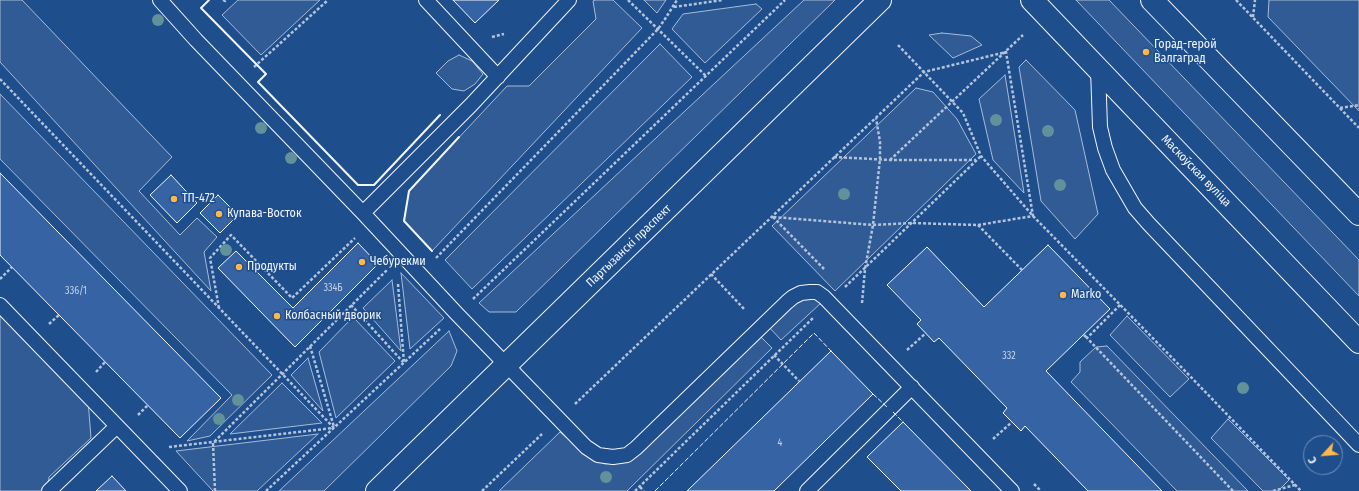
<!DOCTYPE html>
<meta charset="utf-8">
<style>
body{margin:0}
#map{position:relative;width:1359px;height:491px;overflow:hidden;background:#1f4e8c;font-family:"Fira Sans Condensed",sans-serif}
canvas{display:block}
.north{position:absolute;left:1303px;top:435px;width:40px;height:40px;box-sizing:border-box;background:#1f4e8c;border:1px solid #7391ba;border-radius:50%;rotate:244deg;font-size:11px;font-weight:700;line-height:16px;text-align:center;color:#f2f6ff}
.north::after{content:'';display:block;margin:auto;width:14px;height:18px;background:#ffb74d;clip-path:polygon(50% 0,100% 100%,50% 72%,0 100%)}
</style>
<div id="map">
<canvas width="1359" height="491"></canvas>
<div class="north">С</div>
</div>
<script>
const g = document.querySelector('canvas').getContext('2d');
g.lineJoin = 'round';
function fill(path, color) { g.fillStyle = color; g.fill(path, 'evenodd'); }
const toPath = rows => new Path2D(rows.map(r => 'M' + r).join(''));
function trace(path, color, width, dash) { g.strokeStyle = color; g.lineWidth = width; g.lineCap = dash ? 'butt' : 'round'; g.setLineDash(dash || []); g.stroke(path); }
function write(font, color, halo, rows, align = 'center') {
  g.font = font + ' "Fira Sans Condensed",sans-serif'; g.lineWidth = 3; g.setLineDash([]); g.textBaseline = 'middle'; g.strokeStyle = halo; g.fillStyle = color; for (const [text, x, y, turn = 0] of rows) {
    g.save(); g.translate(x, y); g.rotate((+turn || 0) * Math.PI / 180); g.textAlign = isNaN(turn) ? turn : align; if (halo) g.strokeText(text, 0, 0); g.fillText(text, 0, 0); g.restore();
  }
}
const green = toPath([
 [0,0,22,0,172,157,139,191,180,235,197,218,217,237,204,252,211,291,0,62,0,0],
 [238,0,320,0,261,55,222,15,238,0],
 [595,0,613,0,642,28,432,251,404,221,409,191,507,86,529,86,596,19,593,1,595,0],
 [644,0,666,0,657,13,644,0],
 [804,0,835,0,516,312,489,312,479,303,804,0],
 [1076,0,1109,0,1359,260,1359,296,1076,0],
 [1269,0,1359,0,1359,111,1268,17,1269,0],
 [756,4,762,9,705,63,672,29,683,14,756,4],
 [942,33,971,36,982,45,953,58,929,35,942,33],
 [660,44,692,77,472,289,445,260,660,44],
 [459,55,472,61,483,74,475,84,464,91,452,89,436,73,448,61,459,55],
 [1026,60,1075,110,1098,214,1075,239,1041,201,1019,67,1026,60],
 [1005,75,1024,193,993,160,979,99,1005,75],
 [916,88,933,92,957,119,976,154,835,291,772,226,916,88],
 [0,94,272,375,210,436,187,441,232,395,0,159,0,94],
 [401,273,444,318,410,349,401,273],
 [392,280,401,351,363,308,392,280],
 [808,295,821,303,781,340,768,326,791,303,808,295],
 [0,311,88,400,91,438,49,477,48,491,0,491,0,311],
 [1127,316,1189,379,1170,397,1110,335,1127,316],
 [353,317,395,361,336,418,319,352,353,317],
 [449,331,457,351,451,366,324,491,279,491,449,331],
 [759,335,772,348,627,491,499,491,560,432,590,458,605,464,624,462,759,335],
 [1107,346,1248,491,1177,491,1071,382,1080,372,1080,362,1096,347,1107,346],
 [308,358,323,411,291,375,308,358],
 [282,383,322,423,230,434,282,383],
 [1228,419,1289,480,1278,491,1263,491,1211,438,1228,419],
 [318,434,257,491,213,491,176,451,318,434]
]);
const building = toPath([
 [453,0,499,0,475,23,453,0],
 [0,173,221,398,180,438,0,255,0,173],
 [171,175,197,203,177,223,150,195,171,175],
 [218,195,238,215,220,233,200,213,218,195],
 [358,243,378,264,295,347,218,268,236,251,293,308,358,243],
 [1048,245,1110,309,1046,371,1162,491,1088,491,1025,426,1021,431,1003,413,1007,408,939,338,934,342,917,324,921,320,887,285,927,247,984,307,1048,245],
 [831,351,873,394,774,491,687,491,831,351],
 [903,422,971,491,901,491,867,457,903,422],
 [112,476,126,491,96,491,112,476]
]);
const path = toPath([
 [223,0,225,1,226,0],
 [628,0,706,76],
 [1236,0,1359,128],
 [674,7,723,0],
 [1253,17,1255,0],
 [492,37,504,34],
 [898,45,963,113,981,156,1033,216,1188,374,1301,491],
 [254,67,328,0],
 [0,79,334,428],
 [1340,108,1359,105],
 [834,157,890,160,976,160],
 [890,160,1023,35],
 [773,217,824,269],
 [978,225,1022,270],
 [436,258,658,29,665,19,677,0],
 [711,274,745,310],
 [0,279,12,267],
 [398,284,404,363],
 [845,287,981,156],
 [473,299,785,0],
 [862,303,865,269,873,225,880,159,880,142,876,118],
 [351,305,403,362],
 [1120,305,1087,338,1233,491],
 [219,308,210,258,231,235,292,298,355,238],
 [49,324,59,315],
 [1084,335,1087,338],
 [310,346,334,427],
 [907,350,926,333],
 [774,355,799,381],
 [96,372,105,362],
 [575,404,924,72,1006,52,1033,216,978,225,912,223,873,225,773,217],
 [138,415,148,405],
 [993,439,1012,422],
 [169,447,333,428],
 [1034,484,1041,491],
 [640,487,644,491],
 [215,491,213,443,387,270],
 [266,491,440,329],
 [482,491,542,434],
 [635,491,813,318],
 [1273,491,1295,485]
]);
const service = toPath([
 [160,0,196,40,363,213,457,314,586,447,598,455,613,457,627,455,636,448,787,302,793,297,801,293,810,292,817,292,824,297,1012,491],
 [426,0,498,77],
 [1098,69,1100,127,1105,148,1113,170,1135,208,1149,224,1359,445],
 [363,213,471,105,569,0],
 [0,305,180,491],
 [49,491,117,426],
 [807,491,912,387]
]);
const primary = toPath([
 [1032,0,1359,342],
 [1152,0,1359,214],
 [377,491,880,0]
]);
const fence = toPath([
 [873,394,887,407],
 [893,412,903,422],
 [655,491,814,333,831,351]
]);
const wall = toPath([
 [209,0,201,8,266,74,258,82,358,185,374,185,440,115],
 [432,251,404,221,409,191,459,137]
]);
const trees = [
 [158,20],
 [996,120],
 [261,128],
 [1048,131],
 [291,158],
 [1060,185],
 [844,194],
 [226,250],
 [1243,388],
 [238,400],
 [219,419],
 [606,477]
];
const markers = [
 [1146,52,4,"#ffb74d"],
 [174,199,4,"#ffb74d"],
 [219,214,4,"#ffb74d"],
 [362,262,4,"#ffb74d"],
 [239,267,4,"#ffb74d"],
 [1063,295,4,"#ffb74d"],
 [277,316,4,"#ffb74d"]
];
const numberNames = [
 ["334Б",333,288],
 ["336/1",76,291],
 ["332",1009,356],
 ["4",780,443]
];
const poiNames = [
 ["Горад-герой",1154,45],
 ["Валгаград",1154,59],
 ["ТП-472",182,199],
 ["Купава-Восток",227,214],
 ["Чебурекми",370,262],
 ["Продукты",247,267],
 ["Marko",1071,295],
 ["Колбасный дворик",285,316]
];
const streetNames = [
 ["Маскоўская вуліца",1196,171,46],
 ["Партызанскі праспект",629,246,-44]
];
fill(green, '#305b95');
trace(green, '#a8bbd7', 1);
fill(building, '#3563a3');
trace(building, '#f2f6ff', 1);
trace(service, '#f2f6ff', 16);
trace(primary, '#f2f6ff', 24);
trace(path, '#b3c4dc', 2.5, [3, 2]);
trace(service, '#1f4e8c', 14);
trace(primary, '#1f4e8c', 22);
trace(fence, '#f2f6ff', 1, [5, 2]);
trace(wall, '#f2f6ff', 2);
g.fillStyle = '#61919a';
for (const [x, y] of trees) { g.beginPath(); g.arc(x, y, 6, 0, 2 * Math.PI); g.fill(); }
for (const [x, y, r, color] of markers) { const dot = new Path2D(); dot.arc(x, y, r, 0, 2 * Math.PI); g.fillStyle = color; g.fill(dot); trace(dot, '#1f4e8c', 1.5); }
write('10px', '#c3d1e8', null, numberNames);
write('12px', '#f2f6ff', '#1f4e8c', poiNames, 'left');
write('12px', '#f2f6ff', '#1f4e8c', streetNames);
</script>
